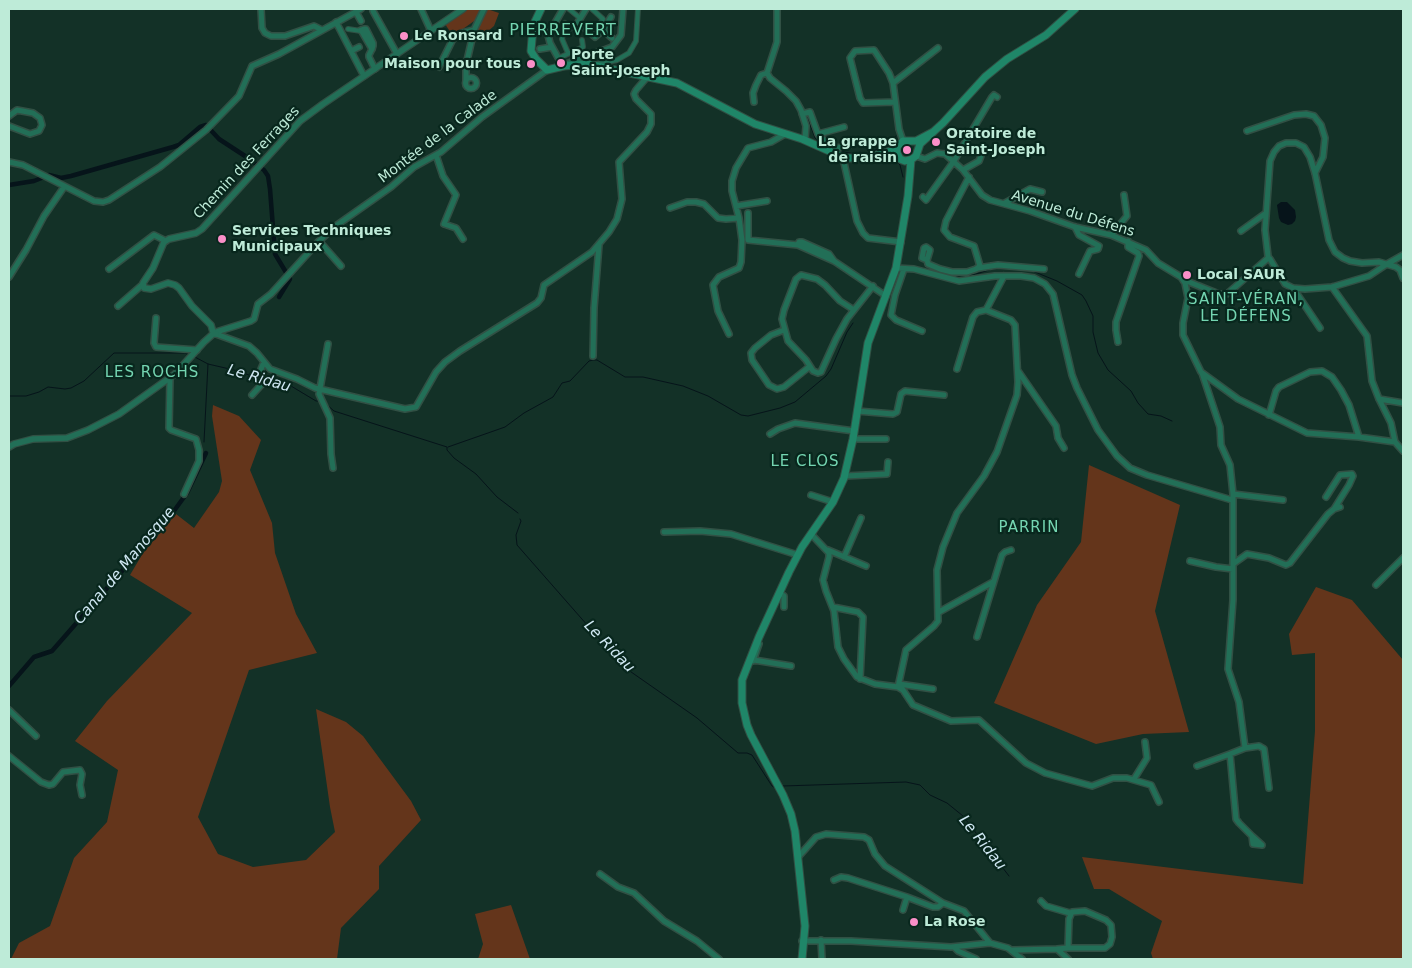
<!DOCTYPE html>
<meta charset="utf-8">
<style>
body{margin:0}
#map{position:relative;width:1412px;height:968px;overflow:hidden;background:#133127;font-family:"DejaVu Sans",sans-serif}
canvas{display:block}
.frame{position:absolute;inset:0;border:10px solid #beebd8;pointer-events:none}
</style>
<div id="map">
<canvas width="1412" height="968"></canvas>
<div class="frame"></div>
</div>
<script>
const g = document.querySelector('canvas').getContext('2d');
g.lineJoin = 'round';
function fill(path, color) { g.fillStyle = color; g.fill(path, 'evenodd'); }
const toPath = rows => new Path2D(rows.map(r => 'M' + r).join(''));
function trace(path, color, width, dash) { g.strokeStyle = color; g.lineWidth = width; g.lineCap = dash ? 'butt' : 'round'; g.setLineDash(dash || []); g.stroke(path); }
function write(font, color, halo, rows, align = 'center') {
  g.font = font + ' "DejaVu Sans",sans-serif'; g.lineWidth = 4.5; g.setLineDash([]); g.textBaseline = 'middle'; g.strokeStyle = halo; g.fillStyle = color; for (const [text, x, y, turn = 0] of rows) {
    g.save(); g.translate(x, y); g.rotate((+turn || 0) * Math.PI / 180); g.textAlign = isNaN(turn) ? turn : align; if (halo) g.strokeText(text, 0, 0); g.fillText(text, 0, 0); g.restore();
  }
}
const green = toPath([
 [467,9,481,9,477,19,453,36,445,24],
 [487,9,499,13,494,26,475,42,472,42],
 [213,405,239,416,261,440,250,470,272,523,275,553,296,614,317,653,249,670,198,817,218,854,253,867,306,860,335,832,330,807,316,709,346,722,363,736,411,801,421,820,379,866,379,889,341,928,337,959,11,959,19,943,50,926,74,858,107,822,118,770,75,741,107,701,192,613,130,575,143,553,176,514,194,528,219,492,222,481,212,416],
 [1089,465,1180,505,1155,611,1189,732,1143,734,1096,744,994,703,1037,605,1081,542],
 [1316,587,1352,600,1403,660,1403,959,1153,959,1151,953,1162,921,1109,889,1094,889,1082,857,1303,884,1315,731,1315,653,1292,655,1289,634],
 [511,905,530,959,478,959,483,944,475,914]
]);
const water = toPath([
 [1281,202,1287,202,1295,210,1296,217,1295,221,1292,224,1288,225,1281,222,1279,218,1277,205]
]);
const stream = toPath([
 [780,15,780,32],
 [807,116,815,138,834,150],
 [838,151,855,154,866,153,888,146,893,142,896,136],
 [869,162,893,158,900,165,903,177],
 [934,270,956,276,973,275,992,269,1004,268],
 [1030,270,1057,281,1082,295,1086,301,1093,316,1093,332,1098,353,1108,370,1131,391,1138,403,1148,414,1161,416,1172,421],
 [193,356,208,364,234,370,249,375,259,382],
 [263,382,291,386,316,401,319,401],
 [9,396,26,396,39,392,48,387,65,389,71,388,84,381,114,353,185,353,189,355],
 [325,403,334,411,447,447,447,450,454,458,476,474,497,497,518,513],
 [204,442,208,364],
 [448,447,505,427,524,413,553,397,562,383,570,381,589,361,593,360,597,360,625,377,643,377,683,386,708,396,741,415,748,416,780,408,795,402,826,376,831,369,847,332,853,323],
 [520,519,521,521,516,535,517,545,624,667,697,718,738,753,747,753,752,755,772,786,774,787],
 [783,786,906,782,920,785,930,795,947,803,963,816,1009,876]
]);
const canal = toPath([
 [9,185,34,181,49,175,61,178,71,176,173,147,179,145,200,127,206,125,219,139,245,156,264,170,268,176,270,189,275,254,290,279,279,297],
 [9,686,34,657,52,651,136,555,148,535,171,515,187,493,206,453]
]);
const pedestrian = toPath([
 [569,9,580,18],
 [592,9,603,19,600,24,604,29],
 [565,23,571,28],
 [348,29,361,31],
 [568,53,562,39,563,34,578,22],
 [561,57,583,47,582,40],
 [597,64,617,60,629,53,636,41,638,9]
]);
const minor = toPath([
 [261,9,262,28,265,33,271,36,285,36,314,26,322,30],
 [421,9,431,31],
 [586,9,578,22,595,37,604,29,611,17],
 [777,9,777,42,767,73,770,78,786,91,796,101,801,110,806,126,805,140],
 [373,11,397,54],
 [356,12,361,21],
 [336,22,364,76],
 [603,30,612,38],
 [372,49,361,30,364,29,366,29,373,43,373,46,372,49,369,55,369,57,375,69],
 [540,49,552,47],
 [351,51,359,47],
 [561,63,550,43,548,35,563,9],
 [566,64,612,47,621,35,623,9],
 [439,67,453,39,462,33,474,30,484,9],
 '465.5 83a5.5 5.5 0 1 1 11 0a5.5 5.5 0 1 1-11 0Z',
 [466,81,466,65,474,30],
 [893,83,889,73,874,50,855,51,850,58,860,98,863,103,895,102],
 [754,102,753,93,756,85,761,75,767,73],
 [802,114,810,112,818,134,821,138,837,148,848,146],
 [9,116,17,110,33,113,40,118,42,125,39,131,30,134,9,126],
 [1247,131,1294,115,1306,114,1314,116,1321,125,1325,138,1323,157,1315,173],
 [818,134,844,127],
 [903,141,899,129,893,83,938,48],
 [436,155,443,176,456,195,444,224,456,228,463,239],
 [916,156,925,159,937,153,945,154,963,170,982,195,990,200,1030,211,1075,227,1111,235,1146,250,1158,263,1181,277,1185,283,1188,298,1183,323,1183,335,1201,372,1238,399,1307,433,1359,437,1395,442,1403,451],
 [843,158,857,221,863,233,868,238,901,242],
 [9,162,23,165,94,201,103,202,109,200,160,167,206,130,239,96,252,66,279,54,361,9],
 [963,170,979,161,984,148],
 [923,197,926,200,954,161,992,97,994,95,997,97],
 [1005,203,1030,189,1042,192],
 [736,206,767,201],
 [670,208,687,202,696,202,704,204,718,218,726,219,739,218],
 [748,213,748,240,798,245,834,261,886,296],
 [1075,227,1079,235,1099,246,1098,249,1090,251,1079,274],
 [1241,231,1266,213],
 [1111,235,1127,216,1124,195],
 [319,241,341,266],
 [798,245,799,242,802,242,829,254,834,261],
 [1268,256,1265,230,1270,161,1274,152,1279,146,1286,143,1296,143,1304,147,1310,157,1315,173,1329,240,1335,252,1343,258,1350,261,1362,263,1379,262,1396,267,1400,270,1403,278],
 [1270,259,1285,284,1293,288,1305,289,1332,287,1369,276,1387,264,1403,255],
 [927,260,922,258,924,248,926,247,930,250,927,260,928,264,940,269,952,272,967,272,976,269,980,266,974,246,950,237,944,230,946,221,969,177],
 [896,268,914,269,959,281,995,276,1021,276,1034,278,1045,284,1053,294,1072,375,1077,388,1098,430,1117,456,1130,468,1147,475,1232,500],
 [978,268,998,265,1044,269],
 [109,269,154,235,166,241],
 [904,269,895,295,891,315,896,320,922,331],
 [9,277,26,250,44,216,64,187],
 [1184,280,1219,294,1227,294,1267,259],
 [1332,287,1367,336,1372,381,1379,399,1391,423,1395,442],
 [1293,288,1320,328],
 [118,306,142,285],
 [854,310,840,301,825,285,817,279,801,275,796,279,784,310,782,319,788,341,806,360,813,371,818,373,821,372,836,339,847,319,873,286],
 [156,318,154,343,156,347,197,350],
 [784,330,771,335,755,348,751,353,752,360,769,385,777,389,784,387,809,367],
 [216,332,251,321,254,319,258,304,271,294,319,241,337,225,391,187,414,167,441,152,482,117,547,70],
 [216,334,249,346,257,353,270,369,297,379,315,388,405,409,416,407,436,372,445,362,460,351,537,303,541,298,544,285,592,252,609,232,617,219,622,199,619,162,647,132,651,124,651,114,636,99,634,94,636,90,648,76],
 [729,334,718,311,713,285,719,277,739,268,741,262,742,240,739,218,732,191,732,181,736,168,748,148,771,142,785,134],
 [1118,342,1116,330,1116,322,1139,256,1138,253,1128,247,1128,241],
 [328,344,319,394,330,418,331,454,333,468],
 [593,356,594,308,599,245],
 [957,369,973,317,977,312,986,310],
 [1018,371,1056,426,1058,438,1064,448],
 [1202,373,1220,427,1221,445,1230,465,1233,494,1233,600,1228,669,1239,702,1245,748,1230,754,1236,819,1239,823,1252,836,1253,844,1262,845,1252,836],
 [170,378,169,428,171,430,196,439,199,450,199,461,184,494],
 [252,395,262,384,261,369,264,362],
 [1379,399,1403,403],
 [857,411,893,414,897,412,901,394,905,391,944,395],
 [1269,415,1276,391,1279,387,1310,372,1322,371,1332,377,1341,390,1349,405,1359,437],
 [770,434,778,429,795,423,854,431],
 [853,439,886,439],
 [845,476,887,474,888,462],
 [1233,494,1283,500],
 [811,495,833,502],
 [1326,497,1340,475,1352,474,1353,476,1349,485,1334,509],
 [664,532,700,531,731,534,798,555],
 [811,534,829,553,829,557,823,580,826,591,834,611,838,647,844,659,857,677,875,684,898,687,903,690,913,705,951,721,979,720,1026,763,1045,773,1092,786,1113,778,1127,778,1151,785,1159,802],
 [828,550,866,566],
 [844,557,861,518],
 [1190,561,1216,567,1233,569],
 [1233,564,1247,554,1269,558,1286,565,1290,563,1328,514,1334,509,1340,507],
 [1376,585,1403,558],
 [779,593,784,596,784,607],
 [833,607,858,612,863,617,860,679],
 [939,612,993,582],
 [977,637,1002,555,1005,552,1011,550],
 [754,660,791,666],
 [753,661,759,644],
 [899,684,933,689],
 [898,687,906,650,934,626,938,621,937,570,943,547,957,513,984,476,997,452,1017,395,1018,382,1015,325,1011,320,986,310,1004,276],
 [9,710,36,736],
 [1245,748,1259,746,1264,749,1269,788],
 [9,756,41,782,49,785,53,784,63,772,80,770,82,774,80,785,82,795],
 [1197,766,1230,754],
 [1134,779,1147,758,1145,742],
 [799,856,816,837,826,834,864,837,869,840,875,854,885,866,943,903,964,911,990,943,1008,948,1022,959],
 [600,874,618,887,634,893,664,921,697,941,719,959],
 [834,880,841,877,848,878,907,897,933,907,938,907,943,903],
 [1041,901,1046,906,1070,913],
 [903,910,907,897],
 [821,940,822,959],
 [802,941,851,941,951,947,990,943],
 [954,947,958,951,976,959],
 [1057,949,1068,948,1105,948,1110,944,1112,937,1111,925,1106,920,1085,911,1072,912,1069,919,1068,948],
 [1013,950,1057,949,1068,959]
]);
const tertiary = toPath([
 [213,332,211,325,192,306,179,288,175,285,168,283,151,289,144,288,143,283,153,268,164,242,169,239,196,233,202,229,300,121,323,104,463,9],
 [9,447,14,444,33,439,67,438,88,430,119,414,175,374,204,342,213,334,216,334]
]);
const secondary = toPath([
 [541,9,533,26,531,51,536,59,547,70,564,66,587,64,677,83,755,124,802,139,845,158,864,158,878,155,894,150,903,141,916,141,933,132],
 [897,147,897,153,900,159,905,161,912,159,916,156,920,144,943,123,985,77,1007,59,1046,35,1075,9],
 [802,959,805,926,795,831,791,814,783,795,751,735,747,725,742,703,742,680,759,637,789,572,802,547,833,502,844,478,853,439,868,343,896,268,908,196,911,160]
]);
const markers = [
 [404,36,5,"#fa8fc8"],
 [561,63,5,"#fa8fc8"],
 [531,64,5,"#fa8fc8"],
 [936,142,5,"#fa8fc8"],
 [907,150,5,"#fa8fc8"],
 [222,239,5,"#fa8fc8"],
 [1187,275,5,"#fa8fc8"],
 [914,922,5,"#fa8fc8"]
];
const poiNames = [
 ["Le Ronsard",414,36],
 ["Porte",571,55],
 ["Saint-Joseph",571,71],
 ["Maison pour tous",521,64,"right"],
 ["Oratoire de",946,134],
 ["Saint-Joseph",946,150],
 ["La grappe",897,142,"right"],
 ["de raisin",897,158,"right"],
 ["Services Techniques",232,231],
 ["Municipaux",232,247],
 ["Local SAUR",1197,275],
 ["La Rose",924,922]
];
const streetNames = [
 ["Montée de la Calade",438,137,-37],
 ["Chemin des Ferrages",247,163,-47],
 ["Avenue du Défens",1073,214,17]
];
const neighbourhoodNames = [
 ["SAINT-VÉRAN,",1246,300],
 ["LE DÉFENS",1246,317],
 ["LES ROCHS",152,373],
 ["LE CLOS",805,462],
 ["PARRIN",1029,528]
];
const waterNames = [
 ["Le Ridau",259,379,16],
 ["Canal de Manosque",125,566,-50],
 ["Le Ridau",609,647,46],
 ["Le Ridau",982,843,51]
];
const quarterNames = [
 ["PIERREVERT",563,31]
];
fill(green, '#64351b');
fill(water, '#06141a');
trace(stream, '#06141a', 1);
trace(canal, '#06141a', 4.5);
trace(pedestrian, '#315044', 6);
trace(minor, '#315044', 8);
trace(tertiary, '#315044', 8);
trace(secondary, '#315044', 9);
trace(pedestrian, '#226f57', 4);
trace(minor, '#226f57', 5);
trace(tertiary, '#226f57', 5.5);
trace(secondary, '#1f8668', 7);
for (const [x, y, r, color] of markers) { const dot = new Path2D(); dot.arc(x, y, r, 0, 2 * Math.PI); g.fillStyle = color; g.fill(dot); trace(dot, '#08271d', 2); }
write('bold 14px', '#beebd8', '#08271d', poiNames, 'left');
write('14px', '#beebd8', '#08271d', streetNames);
g.letterSpacing = '1px';
write('15px', '#74d5b1', '#08271d', neighbourhoodNames);
g.letterSpacing = '0px';
write('italic 15px', '#d1e9f4', '#08271d', waterNames);
g.letterSpacing = '1px';
write('16px', '#74d5b1', '#08271d', quarterNames);
g.letterSpacing = '0px';
</script>
